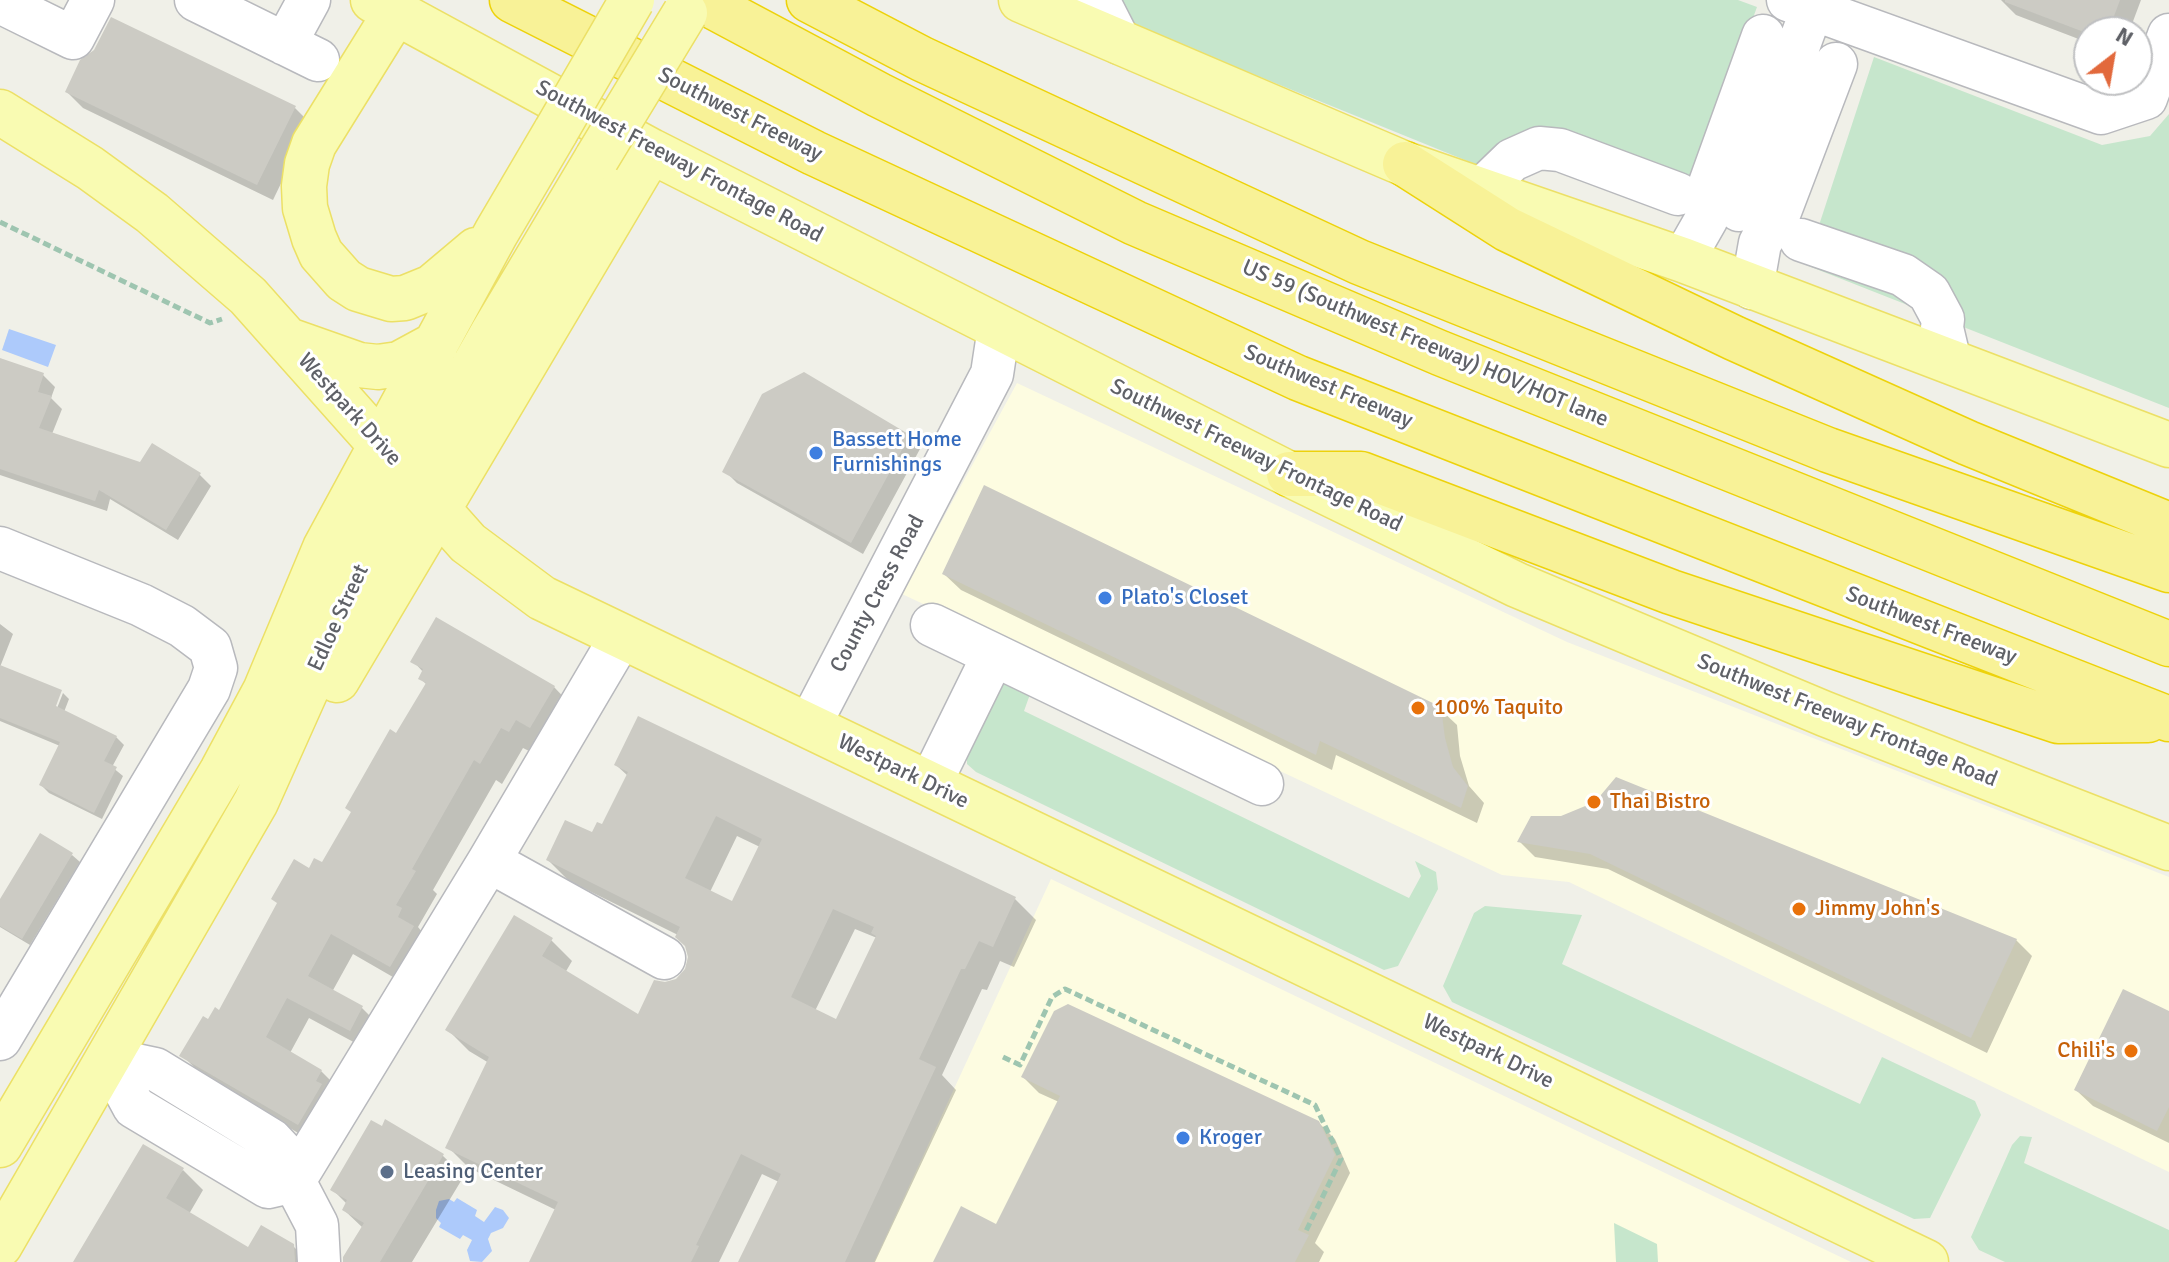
<!DOCTYPE html>
<style>
body{margin:0}
#map{position:relative;width:2169px;height:1262px;overflow:hidden;background:#f0f0e8;font-family:Signika,sans-serif}
canvas{display:block}
.north{position:absolute;left:2073px;top:16px;width:80px;height:80px;box-sizing:border-box;background:#fff;border:2px solid #bfc0c2;border-radius:50%;rotate:31deg;font-size:22px;font-weight:700;line-height:32px;text-align:center;color:#5f6167}
.north::after{content:'';display:block;margin:auto;width:28px;height:36px;background:#e2693c;clip-path:polygon(50% 0,100% 100%,50% 72%,0 100%)}
</style>
<div id="map">
<canvas width="2169" height="1262"></canvas>
<div class="north">N</div>
</div>
<script>
const g = document.querySelector('canvas').getContext('2d');
g.lineJoin = 'round';
function fill(path, color) { g.fillStyle = color; g.fill(path, 'evenodd'); }
const toPath = rows => new Path2D(rows.map(r => 'M' + r).join(''));
function trace(path, color, width, dash) { g.strokeStyle = color; g.lineWidth = width; g.lineCap = dash ? 'butt' : 'round'; g.setLineDash(dash || []); g.stroke(path); }
function write(font, color, halo, rows, align = 'center') {
  g.font = font + ' Signika,sans-serif'; g.lineWidth = 6; g.setLineDash([]); g.textBaseline = 'middle'; g.strokeStyle = halo; g.fillStyle = color; for (const [text, x, y, turn = 0] of rows) {
    g.save(); g.translate(x, y); g.rotate((+turn || 0) * Math.PI / 180); g.textAlign = isNaN(turn) ? turn : align; if (halo) g.strokeText(text, 0, 0); g.fillText(text, 0, 0); g.restore();
  }
}
const commercial = toPath([
 [1017,383,1567,642,2169,877,2169,1172,1569,882,1502,875,902,594],
 [1051,879,1851,1262,874,1262]
]);
const green = toPath([
 [1110,0,1738,0,1757,7,1694,180,1495,158,1477,165,1122,21],
 [1874,57,2102,145,2150,136,2169,114,2169,408,1806,265],
 [1002,676,1033,686,1024,711,1409,898,1421,876,1415,861,1436,872,1438,889,1398,966,1384,970,976,772,967,764,967,752],
 [1485,906,1582,915,1562,964,1860,1104,1882,1057,1975,1101,1981,1115,1930,1218,1914,1219,1452,1002,1443,986,1474,913],
 [2020,1136,2032,1137,2024,1163,2169,1230,2169,1262,2005,1262,1979,1250,1971,1237,2012,1145],
 [1614,1223,1657,1244,1658,1262,1616,1262]
]);
const water = toPath([
 [9,329,56,345,48,367,2,350],
 [457,1198,477,1210,475,1216,484,1222,495,1207,503,1210,509,1218,503,1228,491,1233,488,1239,492,1251,482,1262,470,1261,467,1250,472,1240,463,1235,460,1239,439,1227,441,1223,436,1218,436,1210,439,1201,449,1199,454,1202]
]);
const shadow = toPath([
 [2001,0,2141,0,2129,32,2089,32,2089,43,2016,15],
 [67,92,294,107,310,123,273,200,83,108],
 [0,360,43,375,55,387,51,398,62,409,52,434,141,465,199,474,211,486,178,540,110,499,107,511,0,475],
 [908,437,920,449,863,554,737,483,725,471],
 [944,574,1440,709,1457,725,1460,756,1469,786,1484,803,1477,823,1336,755,1332,770,961,590],
 [0,624,13,634,0,667,61,691,50,714,54,716,63,693,69,699,64,712,116,737,124,745,112,767,123,776,102,819,49,793,41,785,60,746,0,721],
 [413,661,554,687,575,709,531,752,523,748,502,784,496,780,433,890,437,894,418,927,422,932,412,988,353,954,332,992,362,1008,384,1030,372,1052,309,1018,290,1053,321,1071,343,1093,320,1146,204,1077,182,1055,209,1022,220,1012,310,870,323,865,427,685,420,678,424,673],
 [616,765,1015,899,1036,920,1014,967,1000,961,987,990,982,989,942,1075,956,1090,875,1262,740,1262,779,1182,762,1174,719,1262,537,1262,556,1210,469,1168,448,1147,489,1063,469,1051,448,1030,551,940,572,961,565,973,639,1016,665,984,677,981,687,970,690,957,687,945,678,935,569,881,548,860,603,827,628,776],
 [737,836,760,847,733,903,710,892],
 [855,929,877,938,837,1022,815,1011],
 [1532,818,2016,940,2032,956,1987,1053,1608,869,1535,857,1519,841],
 [72,855,80,862,30,945,0,927,0,903],
 [2169,1013,2169,1143,2093,1106,2076,1090],
 [1023,1077,1318,1122,1335,1139,1350,1173,1315,1243,1324,1252,1319,1262,935,1262,997,1226,1059,1102,1039,1093],
 [386,1122,443,1156,464,1176,412,1262,344,1262,363,1228,344,1210,347,1204,333,1190],
 [183,1170,203,1190,189,1214,249,1250,293,1246,309,1262,75,1262]
]);
const building = toPath([
 [2005,0,2120,0,2108,32,2084,32,2005,2],
 [111,17,296,106,257,185,65,92,80,60,94,50],
 [0,358,44,373,38,392,52,396,39,428,140,462,152,443,201,473,166,530,99,490,95,501,0,469],
 [804,372,910,435,851,543,722,472,762,394],
 [984,485,1441,707,1445,738,1453,767,1468,786,1461,808,1320,741,1316,755,942,574],
 [436,617,555,686,530,728,516,720,509,732,501,728,480,764,474,760,412,869,416,871,396,905,402,908,398,917,414,926,390,967,331,934,308,976,363,1006,350,1031,287,998,266,1037,322,1070,316,1081,322,1084,298,1125,179,1056,203,1016,208,1019,215,1007,219,1010,277,903,271,899,294,859,309,868,314,858,322,862,351,812,345,808,390,729,396,733,426,683,418,679,423,669,410,662],
 [0,665,62,690,56,706,117,736,104,761,117,767,94,813,39,785,60,742,0,718],
 [638,716,1016,897,993,947,979,941,965,969,961,969,919,1059,936,1067,845,1262,738,1262,781,1174,741,1154,696,1245,699,1246,691,1262,529,1262,558,1202,445,1148,489,1057,445,1030,514,915,553,938,542,956,638,1014,654,980,665,982,676,979,685,969,688,957,685,946,675,937,680,927,546,860,565,820,592,832,597,822,602,824,628,772,614,765],
 [716,816,762,839,732,901,685,878],
 [833,909,874,927,871,933,876,936,836,1019,791,997],
 [1616,777,2017,939,1971,1038,1590,854,1517,842,1531,816,1561,816,1595,802],
 [40,833,73,853,22,939,0,926,0,899],
 [2123,989,2169,1011,2169,1107,2157,1131,2074,1090],
 [1068,1004,1319,1121,1335,1155,1298,1230,1309,1235,1295,1262,933,1262,961,1206,996,1224,1060,1096,1021,1077,1054,1011],
 [385,1119,444,1154,380,1262,343,1262,343,1257,364,1223,342,1210,347,1200,330,1190,371,1120,382,1126],
 [143,1144,184,1168,166,1198,248,1247,261,1225,294,1244,295,1262,73,1262]
]);
const path = toPath([
 [0,222,210,323,222,319],
 [1003,1057,1020,1065,1052,997,1065,989,1315,1105,1341,1159,1305,1233]
]);
const minor = toPath([
 [196,0,318,60],
 [1098,0,1120,43],
 [1788,0,2101,113,2146,98,2169,35],
 [0,2,73,38,93,0],
 [285,44,309,0],
 [1481,190,1512,160,1539,148,1560,150,1678,194],
 [1739,210,1812,9],
 [1801,240,1903,275,1929,293,1943,319,1942,328,1950,362],
 [1683,260,1707,218,1709,186,1763,36],
 [1752,288,1760,243,1779,214,1836,64],
 [0,548,141,605,182,626,210,647,216,668,209,689,0,1039],
 [932,625,1262,784],
 [809,726,992,374,999,328],
 [930,784,993,656],
 [489,861,621,637],
 [108,1059,134,1107,268,1187,294,1181,489,861,664,958],
 [108,1059,155,1069,271,1140,287,1157,294,1181,317,1225,319,1262]
]);
const major = toPath([
 [373,0,651,151,1289,474,1517,585,1825,714,2169,848],
 [1021,0,1405,164,1683,260,2169,445],
 [396,12,314,144,307,164,304,186,305,208,314,238,321,254,344,280,358,289,391,299,405,298,432,287,476,250],
 [0,112,90,168,152,213,248,296,468,543,542,598,1926,1262],
 [288,340,359,365,378,367,399,364,436,344],
 [337,680,651,151],
 [0,1145,222,771,265,691,325,548,496,233,556,131],
 [0,1245,256,802,359,572,380,532,492,334,597,158]
]);
const highway = toPath([
 [512,0,814,153,1298,378,2169,719],
 [701,0,879,95,1135,223,1440,353,2169,644],
 [809,0,922,59,1359,262,1828,450,2169,570],
 [1405,164,1507,229,1734,338,1968,443,2169,525],
 [1289,474,1361,474,1671,592,2058,721,2148,720]
]);
const majorBridge = toPath([
 [556,131,632,0],
 [597,158,685,13]
]);
const markers = [
 [816,453,8,"#3f7fe0"],
 [1105,598,8,"#3f7fe0"],
 [1418,708,8,"#e8710a"],
 [1594,802,8,"#e8710a"],
 [1799,909,8,"#e8710a"],
 [2131,1051,8,"#e8710a"],
 [1183,1138,8,"#3f7fe0"],
 [387,1172,8,"#5c6f8a"]
];
const streetNames = [
 ["Southwest Freeway",740,115,27],
 ["Southwest Freeway Frontage Road",679,162,28],
 ["US 59 (Southwest Freeway) HOV/HOT lane",1425,344,23],
 ["Southwest Freeway",1328,387,23],
 ["Westpark Drive",349,410,48],
 ["Southwest Freeway Frontage Road",1256,456,26],
 ["County Cress Road",878,594,-62],
 ["Edloe Street",339,618,-65],
 ["Southwest Freeway",1931,626,21],
 ["Southwest Freeway Frontage Road",1847,721,22],
 ["Westpark Drive",903,772,26],
 ["Westpark Drive",1488,1052,26]
];
const shopNames = [
 ["Bassett Home",832,440],
 ["Furnishings",832,465],
 ["Plato's Closet",1121,598],
 ["Kroger",1199,1138]
];
const foodNames = [
 ["100% Taquito",1434,708],
 ["Thai Bistro",1610,802],
 ["Jimmy John's",1815,909],
 ["Chili's",2115,1051,"right"]
];
const serviceNames = [
 ["Leasing Center",403,1172]
];
fill(commercial, '#fdfce1');
fill(green, '#c6e6cc');
fill(water, '#adcafb');
fill(shadow, '#0003');
fill(building, '#cccbc4');
trace(minor, '#b8b9bd', 45);
trace(major, '#ece066', 47);
trace(highway, '#edd20b', 47);
trace(path, '#9ec5b0', 5, [8, 4]);
trace(minor, '#fff', 42);
trace(major, '#f9fbb2', 44);
trace(highway, '#f8f297', 44);
trace(majorBridge, '#ece066', 47, []);
trace(majorBridge, '#f9fbb2', 44);
for (const [x, y, r, color] of markers) { const dot = new Path2D(); dot.arc(x, y, r, 0, 2 * Math.PI); g.fillStyle = color; g.fill(dot); trace(dot, '#fff', 3); }
write('22px', '#5f6167', '#fff', streetNames);
write('22px', '#366cbe', '#fff', shopNames, 'left');
write('22px', '#c56008', '#fff', foodNames, 'left');
write('22px', '#4e5e75', '#fff', serviceNames, 'left');
</script>
